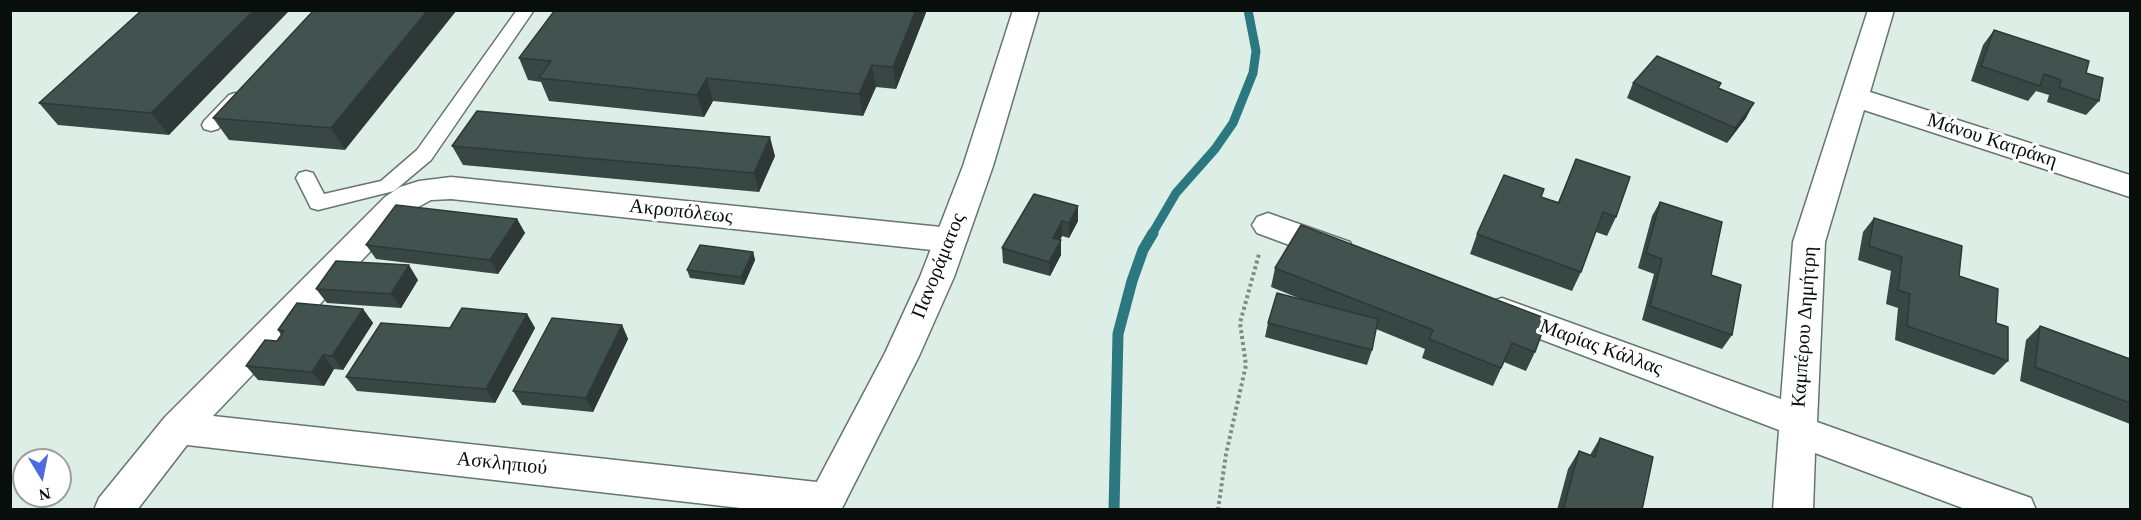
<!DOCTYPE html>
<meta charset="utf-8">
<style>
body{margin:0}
#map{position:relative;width:2141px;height:520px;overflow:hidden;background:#ddeee6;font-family:Georgia,serif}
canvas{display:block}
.frame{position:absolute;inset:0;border:12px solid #080e0b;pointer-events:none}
.north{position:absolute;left:12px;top:448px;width:60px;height:60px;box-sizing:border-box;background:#fff;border:2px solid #9c9f9d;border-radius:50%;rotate:170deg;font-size:16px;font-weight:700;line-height:24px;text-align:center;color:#080e0b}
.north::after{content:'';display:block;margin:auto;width:21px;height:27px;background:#4d6bdf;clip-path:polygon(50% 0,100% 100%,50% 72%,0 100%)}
</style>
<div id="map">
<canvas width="2141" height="520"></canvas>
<div class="frame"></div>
<div class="north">N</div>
</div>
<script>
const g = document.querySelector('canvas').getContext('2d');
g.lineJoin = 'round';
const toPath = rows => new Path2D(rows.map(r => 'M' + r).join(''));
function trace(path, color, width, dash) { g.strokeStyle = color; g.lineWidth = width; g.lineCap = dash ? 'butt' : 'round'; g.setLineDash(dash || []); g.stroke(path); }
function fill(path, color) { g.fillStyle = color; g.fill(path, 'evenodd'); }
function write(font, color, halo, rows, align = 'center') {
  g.font = font + ' Georgia,serif'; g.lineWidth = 6; g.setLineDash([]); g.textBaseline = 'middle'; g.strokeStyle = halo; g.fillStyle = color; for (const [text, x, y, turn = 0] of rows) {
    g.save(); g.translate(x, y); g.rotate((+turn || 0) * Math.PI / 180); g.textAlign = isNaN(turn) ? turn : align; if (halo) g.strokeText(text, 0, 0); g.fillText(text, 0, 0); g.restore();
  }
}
const streamFar1 = toPath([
 [1152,234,1176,193,1215,149,1233,123,1253,73,1256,51,1248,10]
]);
const stream = toPath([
 [1114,510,1118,334,1132,281,1143,250,1153,233]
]);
const path = toPath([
 [1218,510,1226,454,1246,365,1240,323,1259,254]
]);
const service = toPath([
 [517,10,534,10,431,160,394,191,318,210,311,208,296,178,299,173,306,171,313,173,324,194,381,181,417,150,517,10],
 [235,93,241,95,244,99,241,103,218,129,211,131,204,129,202,125,204,121,229,95,235,93]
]);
const minor = toPath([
 [1868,10,1894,10,1870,92,2130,175,2130,197,1864,110,1825,242,1817,422,2031,498,2036,510,1968,510,1815,453,1813,510,1773,510,1779,430,1490,320,1485,311,1490,302,1502,298,1781,399,1793,242,1868,10],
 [451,177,951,228,962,232,967,240,962,248,951,252,451,199,431,200,407,213,213,416,826,483,840,488,846,500,841,510,758,510,187,445,137,510,94,510,99,498,165,417,385,197,400,187,419,181,451,177],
 [1268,213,1350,242,1354,251,1350,260,1338,263,1257,233,1252,225,1257,217,1268,213]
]);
const secondary = toPath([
 [1013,10,1039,10,993,166,954,277,919,356,841,510,802,510,885,353,920,277,963,166,1013,10]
]);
const wall = toPath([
 [142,10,169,135,58,125,39,103],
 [314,10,345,150,229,140,213,118],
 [927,10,896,89,876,87,863,116,713,101,704,117,549,101,541,82,528,80,519,58],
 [1994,30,2086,73,2099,101,2086,115,2047,102,2049,95,2036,91,2028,101,1971,81,1983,45],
 [1633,83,1718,88,1746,118,1727,143,1627,98],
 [452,146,775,156,759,192,463,165],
 [1576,159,1616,217,1607,236,1596,232,1581,272,1572,291,1470,254,1477,234,1541,197,1558,202],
 [1034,194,1078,221,1069,238,1062,236,1060,240,1061,240,1061,255,1050,276,1003,263,1002,248],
 [1660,202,1711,275,1732,335,1722,349,1642,320,1654,274,1638,268,1652,216],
 [1874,218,1959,276,1996,323,2008,361,1994,375,1895,340,1898,308,1886,304,1891,271,1858,260,1863,232],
 [517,219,525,233,498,274,376,259,366,245],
 [1301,225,1535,352,1526,371,1504,362,1493,386,1422,358,1425,349,1376,329,1372,350,1367,365,1265,337,1268,323,1301,299,1271,287,1275,268],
 [753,252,755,260,744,285,690,278,687,270],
 [418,280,401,308,327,303,316,289],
 [363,309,373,323,343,370,334,369,324,386,258,380,246,366,277,341,281,335,278,330],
 [527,314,535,328,495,403,357,391,346,377,450,328],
 [622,325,628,339,593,412,522,405,513,391],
 [2040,326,2130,359,2130,424,2020,381,2026,340],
 [1600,438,1642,510,1557,510,1568,469,1579,451,1590,455]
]);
const shadedWall = toPath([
 [254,10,290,10,169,135,151,113],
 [428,10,457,10,345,150,331,128],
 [916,10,927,10,896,89,893,67],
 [872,65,876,87,863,116,859,94],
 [707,78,713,101,704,117,697,95],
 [1754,103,1746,118,1727,143,1735,128],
 [770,137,775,156,759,192,754,173],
 [1078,206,1078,221,1069,238,1069,223],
 [517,219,525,233,498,274,490,260],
 [1062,221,1062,236,1053,252,1053,238],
 [1061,240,1061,255,1050,276,1049,262],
 [753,252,755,260,744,285,741,277],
 [409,265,418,280,401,308,391,294],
 [363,309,373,323,343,370,332,356],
 [527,314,535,328,495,403,486,389],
 [622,325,628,339,593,412,586,398],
 [323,355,334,369,324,386,312,372]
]);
const building = toPath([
 [142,10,254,10,151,113,39,103,142,10],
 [314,10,428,10,331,128,213,118,314,10],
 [555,10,916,10,893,67,872,65,859,94,707,78,697,95,539,78,551,61,519,58,555,10],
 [1994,30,2089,61,2086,73,2103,78,2099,101,2059,87,2061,80,2044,74,2040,86,1981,66,1994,30],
 [1657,56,1721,83,1718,88,1754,103,1735,128,1633,83,1657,56],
 [477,111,770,137,754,173,452,146,477,111],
 [1576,159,1630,177,1616,217,1603,212,1581,272,1477,234,1504,175,1544,189,1541,197,1559,203,1576,159],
 [1034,194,1078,206,1069,223,1062,221,1053,238,1061,240,1049,262,1002,248,1034,194],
 [1660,202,1722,222,1711,275,1741,285,1732,335,1650,306,1662,259,1646,253,1660,202],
 [396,205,517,219,490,260,366,245,396,205],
 [1874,218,1962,246,1959,276,1998,289,1996,323,2008,327,2008,361,1907,326,1910,294,1898,290,1902,257,1869,246,1874,218],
 [1301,225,1547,319,1535,352,1512,343,1501,368,1429,339,1433,330,1275,268,1301,225],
 [700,245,753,252,741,277,687,270,700,245],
 [336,261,409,265,391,294,316,289,336,261],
 [1277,293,1378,319,1372,350,1268,323,1277,293],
 [297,303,363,309,332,356,323,355,312,372,246,366,265,340,277,341,284,331,278,330,297,303],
 [462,308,527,314,486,389,346,377,381,323,450,328,462,308],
 [552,318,622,325,586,398,513,391,552,318],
 [2040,326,2130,359,2130,403,2035,367,2040,326],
 [1600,438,1653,457,1642,510,1563,510,1579,451,1595,457,1600,438]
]);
const streetNames = [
 ["Μάνου Κατράκη",1992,141,18],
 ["Ακροπόλεως",681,212,6],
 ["Πανοράματος",939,266,-68],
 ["Καμπέρου Δημήτρη",1805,327,-86],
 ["Μαρίας Κάλλας",1601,348,20],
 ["Ασκληπιού",502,464,6]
];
trace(streamFar1, '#2c7880', 9);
trace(stream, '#2c7880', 11);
trace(service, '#66756e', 3);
trace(minor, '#66756e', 3);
trace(secondary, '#66756e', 3);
trace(path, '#7f8b86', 4, [3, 3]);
fill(service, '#fff');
fill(minor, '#fff');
fill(secondary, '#fff');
fill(wall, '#384744');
fill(shadedWall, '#2e3937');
fill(building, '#41524f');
trace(building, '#2e3937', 1.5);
write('20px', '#080e0b', '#fff', streetNames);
</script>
